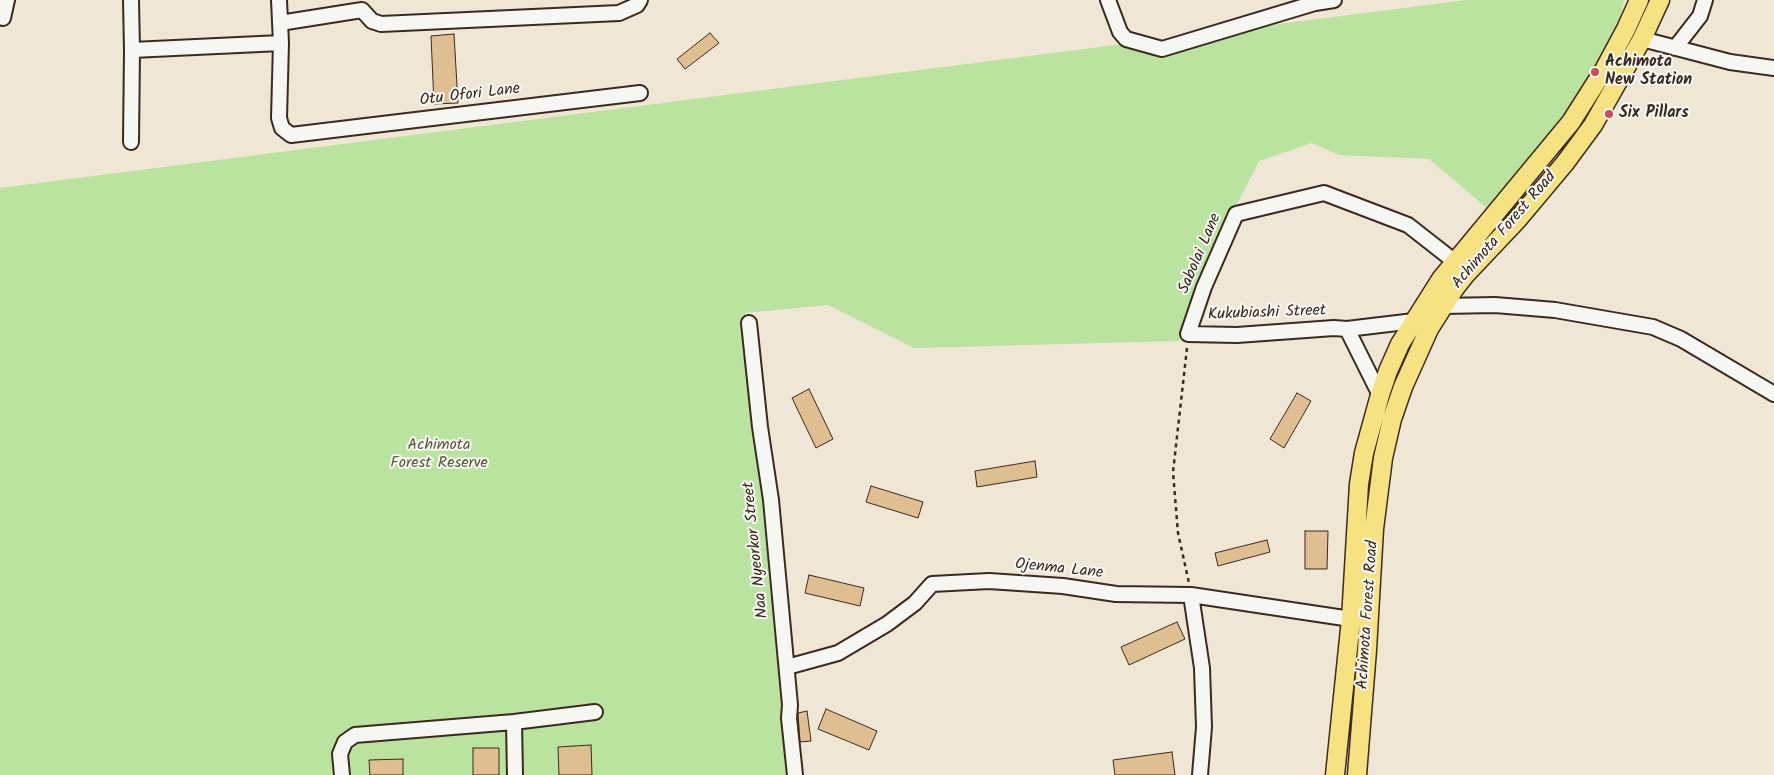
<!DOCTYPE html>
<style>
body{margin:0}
canvas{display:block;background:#efe6d5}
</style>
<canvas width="1774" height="775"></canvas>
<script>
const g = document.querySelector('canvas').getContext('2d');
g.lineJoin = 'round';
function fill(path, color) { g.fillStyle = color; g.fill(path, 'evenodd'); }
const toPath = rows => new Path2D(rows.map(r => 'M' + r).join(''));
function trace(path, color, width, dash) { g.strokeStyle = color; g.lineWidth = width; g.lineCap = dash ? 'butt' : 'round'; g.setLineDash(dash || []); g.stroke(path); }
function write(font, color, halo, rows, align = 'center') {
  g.font = font + ' Kalam,sans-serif'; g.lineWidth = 4; g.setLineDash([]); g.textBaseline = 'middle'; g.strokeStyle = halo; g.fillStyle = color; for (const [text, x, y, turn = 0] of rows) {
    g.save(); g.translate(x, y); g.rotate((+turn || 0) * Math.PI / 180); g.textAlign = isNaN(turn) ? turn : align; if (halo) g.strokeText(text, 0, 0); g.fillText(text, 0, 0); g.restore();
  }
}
const green = toPath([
 [1466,0,1624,0,1618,29,1558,131,1488,209,1429,159,1339,155,1312,143,1259,161,1221,235,1179,341,914,348,828,305,745,313,796,775,0,775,0,188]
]);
const building = toPath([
 [710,33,719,43,685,69,677,59,710,33],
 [454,34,458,103,434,104,431,36,454,34],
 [809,389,833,439,816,448,792,398,809,389],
 [1297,393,1311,401,1284,448,1270,439,1297,393],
 [1035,461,1037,477,977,487,975,471,1035,461],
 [871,486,923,502,918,518,866,502,871,486],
 [1305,531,1328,531,1327,569,1305,569,1305,531],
 [1267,540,1270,552,1218,566,1215,553,1267,540],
 [809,575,864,588,860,606,805,593,809,575],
 [1177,622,1185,639,1129,665,1121,647,1177,622],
 [826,709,877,731,869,750,818,729,826,709],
 [807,711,811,741,800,742,798,713,807,711],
 [591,745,592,775,559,775,558,747,591,745],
 [473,748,499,748,499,775,473,775,473,748],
 [1172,752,1175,775,1115,775,1113,760,1172,752],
 [403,759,403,775,370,775,369,760,403,759]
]);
const path = toPath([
 [1187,348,1173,472,1178,533,1189,583]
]);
const minor = toPath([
 [279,0,281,43,279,118,282,128,291,135,640,93],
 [1108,0,1120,32,1126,39,1162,49,1315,3,1334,0],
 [3,18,7,0],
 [280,23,362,10,372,21,381,24,619,13,637,5,640,0],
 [1642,39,1730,62,1774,68],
 [1675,48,1700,16,1705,0],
 [132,50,281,43],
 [131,142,132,50,131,0],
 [1443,306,1495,305,1555,310,1653,327,1681,339,1774,394],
 [1414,321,1347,329,1334,328,1237,335,1188,334,1204,287,1236,214,1324,193,1408,225,1454,261],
 [749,323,760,427,771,500,790,705,789,718,795,775],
 [1347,329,1380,395],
 [1191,595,1202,668,1204,727,1200,775],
 [787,667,838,653,887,624,915,603,932,584,989,581,1063,586,1116,594,1191,595,1351,619],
 [514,722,515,775],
 [342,775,340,754,345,742,355,735,514,722,595,712]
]);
const major = toPath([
 [1335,775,1351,619,1359,484,1364,453,1380,395,1388,371,1400,344,1441,279,1571,122,1604,70,1626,29,1639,0],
 [1357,775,1367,650,1374,529,1383,458,1392,419,1403,387,1429,329,1455,288,1466,274,1518,219,1565,163,1593,125,1642,39,1660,0]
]);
const markers = [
 [1595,72,5,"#d1495b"],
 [1609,114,5,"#d1495b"]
];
const poiNames = [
 ["Achimota",1605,63],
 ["New Station",1605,81],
 ["Six Pillars",1619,114]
];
const streetNames = [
 ["Otu Ofori Lane",470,96,-7],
 ["Achimota Forest Road",1505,231,-49],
 ["Sabolai Lane",1201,254,-67],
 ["Kukubiashi Street",1267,314,-2],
 ["Naa Nyeorkor Street",757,550,-96],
 ["Ojenma Lane",1059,570,6],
 ["Achimota Forest Road",1369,615,-86]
];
const parkNames = [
 ["Achimota",439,446],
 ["Forest Reserve",439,464]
];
fill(green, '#bae3a0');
fill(building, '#dfbf92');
trace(building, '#3b2a1e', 1);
trace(minor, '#3b2a1e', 18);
trace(major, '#3b2a1e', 21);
trace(path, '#3b2a1e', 2.5, [4, 4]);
trace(minor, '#f6f6f2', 14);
trace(major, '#f7e281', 18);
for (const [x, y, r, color] of markers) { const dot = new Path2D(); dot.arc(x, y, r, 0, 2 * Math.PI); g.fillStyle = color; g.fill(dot); trace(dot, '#f6f6f2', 2); }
write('bold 16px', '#3b2a1e', '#f6f6f2', poiNames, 'left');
write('16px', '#3b2a1e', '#f6f6f2', streetNames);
write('16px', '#5b583e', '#f6f6f2', parkNames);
</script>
